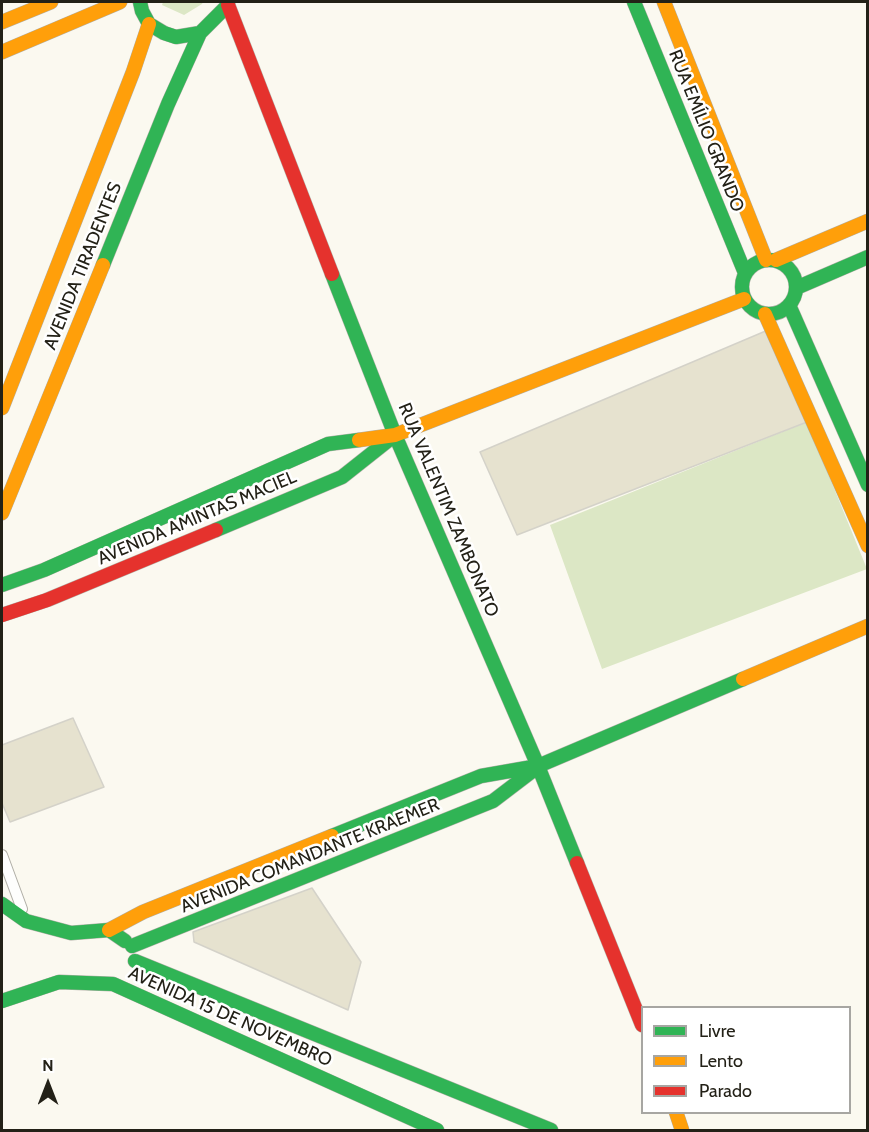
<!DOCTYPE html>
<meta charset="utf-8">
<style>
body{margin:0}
#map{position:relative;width:869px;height:1132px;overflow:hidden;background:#fbf9f0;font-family:Cabin,sans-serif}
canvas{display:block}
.frame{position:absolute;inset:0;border:3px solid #232117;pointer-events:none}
.legend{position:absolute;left:641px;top:1006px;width:210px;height:108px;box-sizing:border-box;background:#fff;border:2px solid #a7a6a2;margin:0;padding:8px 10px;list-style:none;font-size:18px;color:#232117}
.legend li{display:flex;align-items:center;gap:12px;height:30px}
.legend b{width:30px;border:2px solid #a7a6a2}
.north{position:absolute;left:18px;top:1054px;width:60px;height:60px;-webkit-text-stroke:4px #fff;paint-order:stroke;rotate:0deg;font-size:16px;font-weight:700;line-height:24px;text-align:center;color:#232117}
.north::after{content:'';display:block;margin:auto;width:21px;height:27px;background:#232117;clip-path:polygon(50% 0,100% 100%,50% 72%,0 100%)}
</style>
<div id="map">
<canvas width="869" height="1132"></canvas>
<div class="frame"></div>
<ul class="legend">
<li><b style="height:8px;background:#30b455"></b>Livre</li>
<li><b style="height:8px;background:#ff9f0a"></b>Lento</li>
<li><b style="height:8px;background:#e5322d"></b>Parado</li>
</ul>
<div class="north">N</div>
</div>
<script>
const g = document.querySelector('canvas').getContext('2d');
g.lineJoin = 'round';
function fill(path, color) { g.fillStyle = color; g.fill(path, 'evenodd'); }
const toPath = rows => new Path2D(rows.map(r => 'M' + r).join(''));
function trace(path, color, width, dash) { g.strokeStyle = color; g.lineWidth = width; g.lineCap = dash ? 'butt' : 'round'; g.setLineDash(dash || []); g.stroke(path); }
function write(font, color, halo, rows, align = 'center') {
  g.font = font + ' Cabin,sans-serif'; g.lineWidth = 5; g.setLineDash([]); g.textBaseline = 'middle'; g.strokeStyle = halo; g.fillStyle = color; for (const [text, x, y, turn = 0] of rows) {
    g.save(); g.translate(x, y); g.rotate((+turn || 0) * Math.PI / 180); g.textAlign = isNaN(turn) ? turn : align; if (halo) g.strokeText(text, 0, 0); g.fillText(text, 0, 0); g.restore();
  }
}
const green = toPath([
 [163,2,203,2,202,4,184,15,162,5],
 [807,422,867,569,602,669,550,525]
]);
const building = toPath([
 [768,330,807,422,517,535,480,452,768,330],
 [73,718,104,787,10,822,2,803,2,745,73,718],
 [312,888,361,962,348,1010,194,942,193,932,312,888]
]);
const lane = toPath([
 [2,855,22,909]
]);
const fast = toPath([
 [140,2,142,11,149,24,164,33,176,37,200,33],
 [634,2,745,273],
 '742 287a27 27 0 1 1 54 0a27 27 0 1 1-54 0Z',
 [103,265,168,104,200,33,228,5,228,2],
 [332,274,395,435,538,766,577,863],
 [796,288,868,257],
 [789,305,868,485],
 [216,530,342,477,395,435],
 [2,585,44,570,328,444,359,440],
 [332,836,481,776,538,766,743,679],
 [2,904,26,921,71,933,109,930,125,941],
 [132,946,493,801,535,769],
 [135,961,551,1130],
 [2,1001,59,982,113,984,437,1130]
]);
const slow = toPath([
 [664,2,766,260],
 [2,22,51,2],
 [2,52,120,2],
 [776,260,868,221],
 [765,314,868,546],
 [2,408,133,72,149,24],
 [359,440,395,435,744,299],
 [2,513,103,265],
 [743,679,868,626],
 [109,930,143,912,332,836],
 [676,1112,682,1130]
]);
const jam = toPath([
 [228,5,332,274],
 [2,615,47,600,216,530],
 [577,863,642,1025]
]);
const streetNames = [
 ["RUA EMÍLIO GRANDO",706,131,68],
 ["AVENIDA TIRADENTES",83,266,-68],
 ["RUA VALENTIM ZAMBONATO",448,510,67],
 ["AVENIDA AMINTAS MACIEL",197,518,-23],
 ["AVENIDA COMANDANTE KRAEMER",310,856,-22],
 ["AVENIDA 15 DE NOVEMBRO",230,1017,24]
];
fill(green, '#dce7c5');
fill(building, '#e6e2cf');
trace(building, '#d4d2c9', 1.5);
trace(lane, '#b1afa7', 12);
trace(fast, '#b1afa7', 15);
trace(slow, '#b1afa7', 15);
trace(jam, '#b1afa7', 15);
trace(lane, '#fefefd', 10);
trace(fast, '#30b455', 14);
trace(slow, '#ff9f0a', 14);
trace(jam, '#e5322d', 14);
write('18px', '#232117', '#fff', streetNames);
</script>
